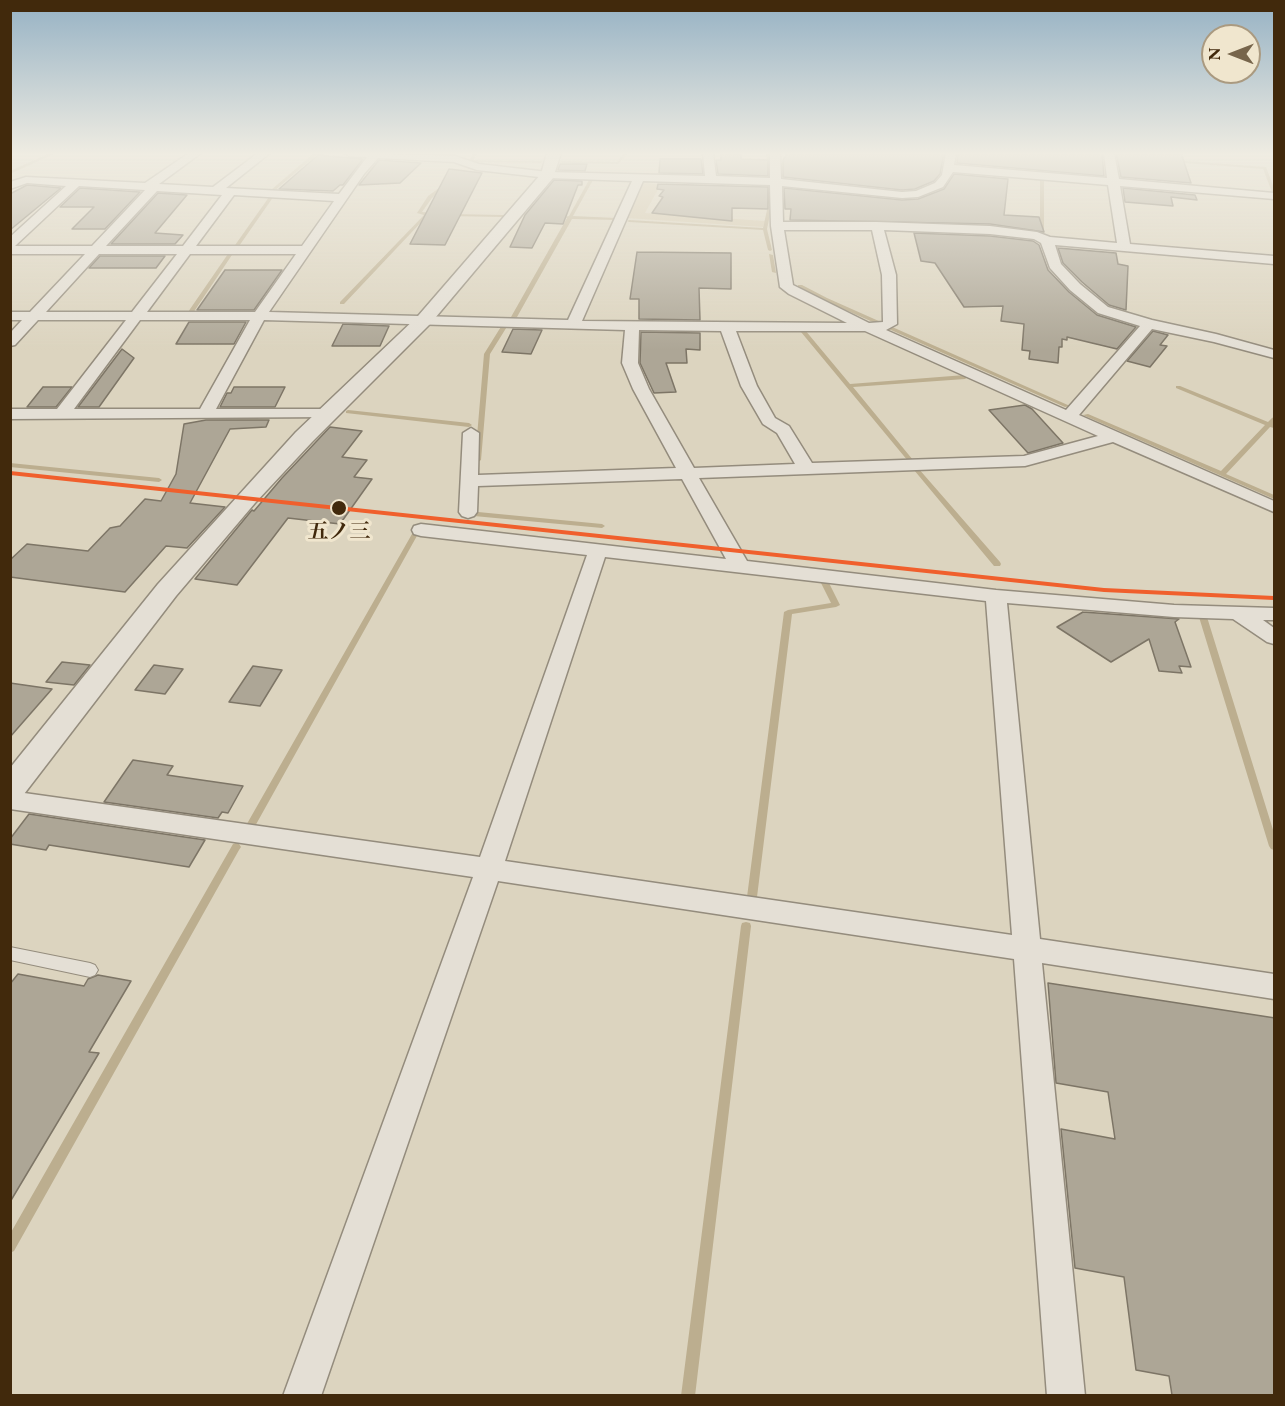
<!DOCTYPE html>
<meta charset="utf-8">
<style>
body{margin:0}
#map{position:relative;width:1285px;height:1406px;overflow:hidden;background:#dcd4bf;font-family:"EB Garamond",serif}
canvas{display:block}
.frame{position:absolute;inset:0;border:12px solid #41290c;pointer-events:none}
.north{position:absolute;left:1201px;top:24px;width:60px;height:60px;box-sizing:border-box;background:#f0e6ce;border:2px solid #aa9a80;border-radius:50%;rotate:270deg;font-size:16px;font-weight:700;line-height:24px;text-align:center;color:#41290c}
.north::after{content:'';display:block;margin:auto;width:21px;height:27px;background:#77654b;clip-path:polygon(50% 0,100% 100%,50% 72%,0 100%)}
</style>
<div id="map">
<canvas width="1285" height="1406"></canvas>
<div class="frame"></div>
<div class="north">N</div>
</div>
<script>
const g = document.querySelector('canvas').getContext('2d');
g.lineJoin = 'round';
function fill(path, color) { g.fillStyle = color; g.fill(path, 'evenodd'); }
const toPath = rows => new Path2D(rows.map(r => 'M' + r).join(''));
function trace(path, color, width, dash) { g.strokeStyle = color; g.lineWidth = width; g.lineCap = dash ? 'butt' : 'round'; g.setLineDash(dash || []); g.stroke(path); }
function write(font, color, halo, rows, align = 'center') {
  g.font = font + ' "EB Garamond","Noto Serif JP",serif'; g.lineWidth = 6; g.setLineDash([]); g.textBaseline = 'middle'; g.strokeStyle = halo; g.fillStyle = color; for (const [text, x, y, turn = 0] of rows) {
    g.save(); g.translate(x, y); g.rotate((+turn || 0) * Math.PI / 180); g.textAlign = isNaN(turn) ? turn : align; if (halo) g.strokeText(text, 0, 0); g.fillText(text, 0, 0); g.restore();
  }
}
const green = toPath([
 [641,183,661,184,645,213,765,221,763,227,626,218]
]);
const stream = toPath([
 [50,153,56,153,10,174,10,171,50,153],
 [156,153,191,153,189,154,156,153],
 [314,153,319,153,273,192,271,192,271,190,314,153],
 [473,153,477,153,474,160,541,161,543,162,541,163,472,162,470,161,473,153],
 [624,153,628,153,618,164,562,163,560,162,562,161,617,162,624,153],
 [766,153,770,153,772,177,770,178,768,177,766,153],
 [866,153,870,153,866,186,864,187,862,186,866,153],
 [1173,160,1266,167,1274,188,1274,193,1272,192,1263,169,1172,162,1173,160],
 [1042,177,1044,178,1044,233,1042,234,1040,233,1040,178,1042,177],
 [591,179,593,180,573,216,617,218,619,219,617,220,572,219,517,317,512,318,511,317,567,218,564,217,569,216,589,180,591,179],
 [769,185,771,186,771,203,769,204,767,203,767,186,769,185],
 [439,188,442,189,432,198,422,212,433,213,433,215,428,215,344,304,340,304,340,302,424,215,417,213,428,196,439,188],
 [264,194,274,196,237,249,233,249,233,248,269,197,264,196,264,194],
 [769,209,771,210,767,229,772,250,770,251,768,250,763,230,629,222,627,221,629,220,763,228,767,210,769,209],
 [450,214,503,215,505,216,503,217,448,216,448,215,450,214],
 [870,227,874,228,883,267,879,266,870,227],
 [230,251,234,252,193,313,189,313,188,312,230,251],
 [769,254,773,255,776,273,772,272,769,254],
 [798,285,802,285,827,298,1070,406,1065,407,823,300,798,287,798,285],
 [505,323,508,325,490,354,481,460,478,462,475,460,484,354,502,325,505,323],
 [801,330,805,330,850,384,965,375,968,377,965,379,853,387,913,460,912,461,908,461,801,332,801,330],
 [1176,386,1180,386,1268,422,1272,418,1274,417,1274,422,1273,423,1274,424,1274,428,1270,427,1226,474,1274,495,1274,499,1083,415,1088,414,1221,471,1265,425,1176,388,1176,386],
 [348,410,469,423,472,425,469,427,346,413,346,411,348,410],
 [10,463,159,478,162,480,159,482,10,467,10,463],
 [916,467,918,468,1000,562,1001,564,1000,566,994,566,914,470,913,469,916,467],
 [475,502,478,504,478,512,602,524,605,526,602,528,474,516,471,514,472,504,475,502],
 [415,532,418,534,254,828,251,829,248,828,246,825,248,822,412,534,415,532],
 [820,577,826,577,840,605,836,607,792,614,757,897,755,900,752,901,749,900,747,897,784,612,788,610,831,603,819,579,820,577],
 [1200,615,1203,615,1207,617,1274,833,1274,850,1271,849,1269,846,1199,617,1200,615],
 [236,843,239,844,241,847,239,850,14,1251,10,1253,10,1234,233,844,236,843],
 [746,922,750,923,751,926,695,1396,681,1396,741,926,742,923,746,922]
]);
const building = toPath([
 [721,153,741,153,741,159,768,160,768,176,718,174,716,160,721,160,721,153],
 [787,153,891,154,944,153,940,174,934,181,915,189,902,190,783,177,783,160,787,153],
 [958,153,1102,153,1104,176,957,163,958,153],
 [1116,153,1181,153,1191,183,1121,177,1116,153],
 [318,155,363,159,343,185,340,185,333,191,279,189,318,155],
 [660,159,701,159,703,174,659,173,660,159],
 [379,160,421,163,400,183,359,185,379,160],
 [560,164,587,164,585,171,558,170,560,164],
 [449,169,482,173,445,245,410,244,449,169],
 [954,174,1008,179,1004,215,1039,217,1044,232,990,224,790,220,791,209,785,209,784,188,902,200,918,199,944,189,954,174],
 [554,180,582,181,582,185,578,185,563,224,545,223,532,248,510,247,525,215,554,180],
 [658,184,768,187,768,209,732,208,732,221,652,213,663,197,659,196,664,190,657,189,658,184],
 [27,185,61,188,10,230,10,194,27,185],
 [80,188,140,192,105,229,72,229,94,207,60,207,80,188],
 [1123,188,1195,195,1197,200,1171,197,1173,206,1125,202,1123,188],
 [158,193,187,195,155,233,183,235,175,244,111,244,158,193],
 [914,233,990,236,1033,241,1039,245,1048,270,1069,292,1097,315,1136,327,1117,349,1067,337,1067,340,1062,339,1062,347,1059,347,1058,363,1029,359,1030,351,1022,350,1024,324,1001,321,1003,306,964,307,935,263,921,261,914,233],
 [1058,248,1116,253,1118,264,1128,266,1126,310,1109,305,1082,282,1063,263,1058,248],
 [637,252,731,253,731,289,699,288,700,320,639,319,639,299,630,299,637,252],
 [100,256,165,256,156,268,89,268,100,256],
 [225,270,282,270,254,310,197,310,225,270],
 [189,322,246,322,234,344,176,344,189,322],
 [343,324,389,326,380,346,332,346,343,324],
 [513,329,542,330,531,354,502,352,513,329],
 [1153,331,1168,335,1160,345,1167,346,1150,367,1127,361,1153,331],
 [641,332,700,333,700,350,686,349,687,363,666,363,676,392,654,393,640,363,641,332],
 [122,349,134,358,99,407,78,407,122,349],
 [43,387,72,387,56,407,27,407,43,387],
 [234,387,285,387,275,407,220,407,227,393,231,393,234,387],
 [1025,405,1032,409,1063,443,1028,453,989,410,1025,405],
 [206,420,269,420,266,427,230,429,190,503,225,507,187,548,166,546,125,592,10,577,10,560,27,544,88,551,110,528,120,526,145,499,161,501,176,474,184,424,206,420],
 [330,427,362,431,342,457,367,460,354,477,372,479,340,524,288,518,237,585,195,579,252,510,254,511,282,478,330,427],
 [1083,612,1179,619,1175,622,1191,667,1179,666,1182,673,1159,671,1149,639,1111,662,1057,627,1083,612],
 [62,662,90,665,74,685,46,682,62,662],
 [154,665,183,669,165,694,135,690,154,665],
 [253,666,282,670,260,706,229,702,253,666],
 [10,683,52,689,10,737,10,683],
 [133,760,173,766,167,775,243,786,228,813,222,812,218,818,104,802,133,760],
 [29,814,89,823,205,840,189,867,49,845,46,850,10,844,10,839,29,814],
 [18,974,84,986,88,979,98,975,131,981,89,1052,99,1053,10,1202,10,984,18,974],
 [1048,983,1275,1018,1275,1395,1172,1395,1169,1376,1136,1370,1124,1277,1075,1268,1061,1129,1115,1139,1108,1092,1056,1083,1048,983]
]);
const service = toPath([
 [10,947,90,963,95,965,98,970,95,975,90,977,10,960,10,947]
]);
const minor = toPath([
 [189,153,201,153,159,184,213,187,258,153,270,153,226,188,339,194,367,157,349,156,344,153,455,156,479,164,548,172,705,176,703,153,713,153,716,176,770,178,770,153,780,153,781,179,902,192,916,191,935,183,942,175,946,153,956,153,954,165,1107,178,1104,153,1114,153,1119,179,1274,193,1274,199,1120,186,1130,244,1274,256,1274,264,1055,245,1061,264,1080,284,1108,307,1152,320,1216,334,1274,350,1274,358,1214,342,1152,329,1079,415,1274,501,1274,512,1113,442,1025,466,699,478,747,561,996,590,1174,605,1274,608,1274,620,1263,620,1274,628,1274,644,1267,642,1233,619,1174,617,1007,603,1040,939,1274,974,1274,999,1042,963,1085,1396,1047,1396,1014,959,498,881,321,1396,283,1396,473,877,10,809,10,791,480,857,587,555,421,536,414,534,412,530,414,526,421,524,726,559,682,479,478,486,477,512,474,516,468,518,462,516,459,512,463,433,471,428,479,433,478,475,676,468,633,389,622,363,625,330,264,320,216,409,327,409,335,414,333,417,10,419,10,409,57,409,126,320,38,320,15,345,10,346,10,333,22,320,10,320,10,312,30,312,85,254,10,254,10,237,66,186,27,183,10,189,10,182,26,177,145,183,189,153],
 [378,158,454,162,477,170,548,178,632,181,568,320,269,312,364,174,378,158],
 [953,172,1108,185,1117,243,1050,237,1037,232,990,226,877,222,783,222,782,186,902,198,918,197,943,187,953,172],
 [643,181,770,185,771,226,780,287,789,294,847,323,582,321,643,181],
 [79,186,145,190,92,246,15,246,79,186],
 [157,191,222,195,183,246,106,246,157,191],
 [234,195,334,201,302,246,196,246,234,195],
 [784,230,872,230,882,275,883,322,869,323,793,285,784,230],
 [884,230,990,234,1034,239,1041,243,1050,268,1070,290,1098,313,1140,326,1066,410,886,330,897,324,896,275,884,230],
 [99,254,177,254,132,312,46,312,99,254],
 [190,254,296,254,255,312,147,312,190,254],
 [140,320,250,320,200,409,74,409,140,320],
 [639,330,721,331,741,386,763,424,777,433,795,464,694,468,649,389,638,363,639,330],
 [736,331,865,331,1098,436,1024,456,812,463,789,426,775,418,757,386,736,331],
 [605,557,986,601,1012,935,505,861,605,557]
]);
const tertiary = toPath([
 [547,153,561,153,553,178,430,324,312,442,255,503,176,596,21,798,10,801,10,768,158,584,296,432,418,316,541,174,547,153]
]);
const rail1 = toPath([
 [10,471,1104,588,1274,596,1274,600,1104,592,10,475,10,471]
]);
const markers = [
 [339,508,8,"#41290c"]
];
const stopNames = [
 ["五ノ三",339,532]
];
fill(green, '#d3c6a9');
fill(stream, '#bcae8f');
fill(building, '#ada696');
trace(building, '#7d7566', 1.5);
trace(service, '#948c7d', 2);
trace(minor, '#948c7d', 3);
trace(tertiary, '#948c7d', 3);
fill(service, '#e4dfd5');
fill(minor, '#e4dfd5');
fill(tertiary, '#e4dfd5');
fill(rail1, '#f05f2c');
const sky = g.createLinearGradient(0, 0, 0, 350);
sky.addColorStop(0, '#96b2c4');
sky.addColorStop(0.44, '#efece2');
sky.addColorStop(1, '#efece200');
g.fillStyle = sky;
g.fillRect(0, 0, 1285, 350);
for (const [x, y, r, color] of markers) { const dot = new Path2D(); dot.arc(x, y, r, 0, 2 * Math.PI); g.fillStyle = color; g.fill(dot); trace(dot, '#f0e6ce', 2); }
write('bold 21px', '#41290c', '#f0e6ce', stopNames);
</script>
